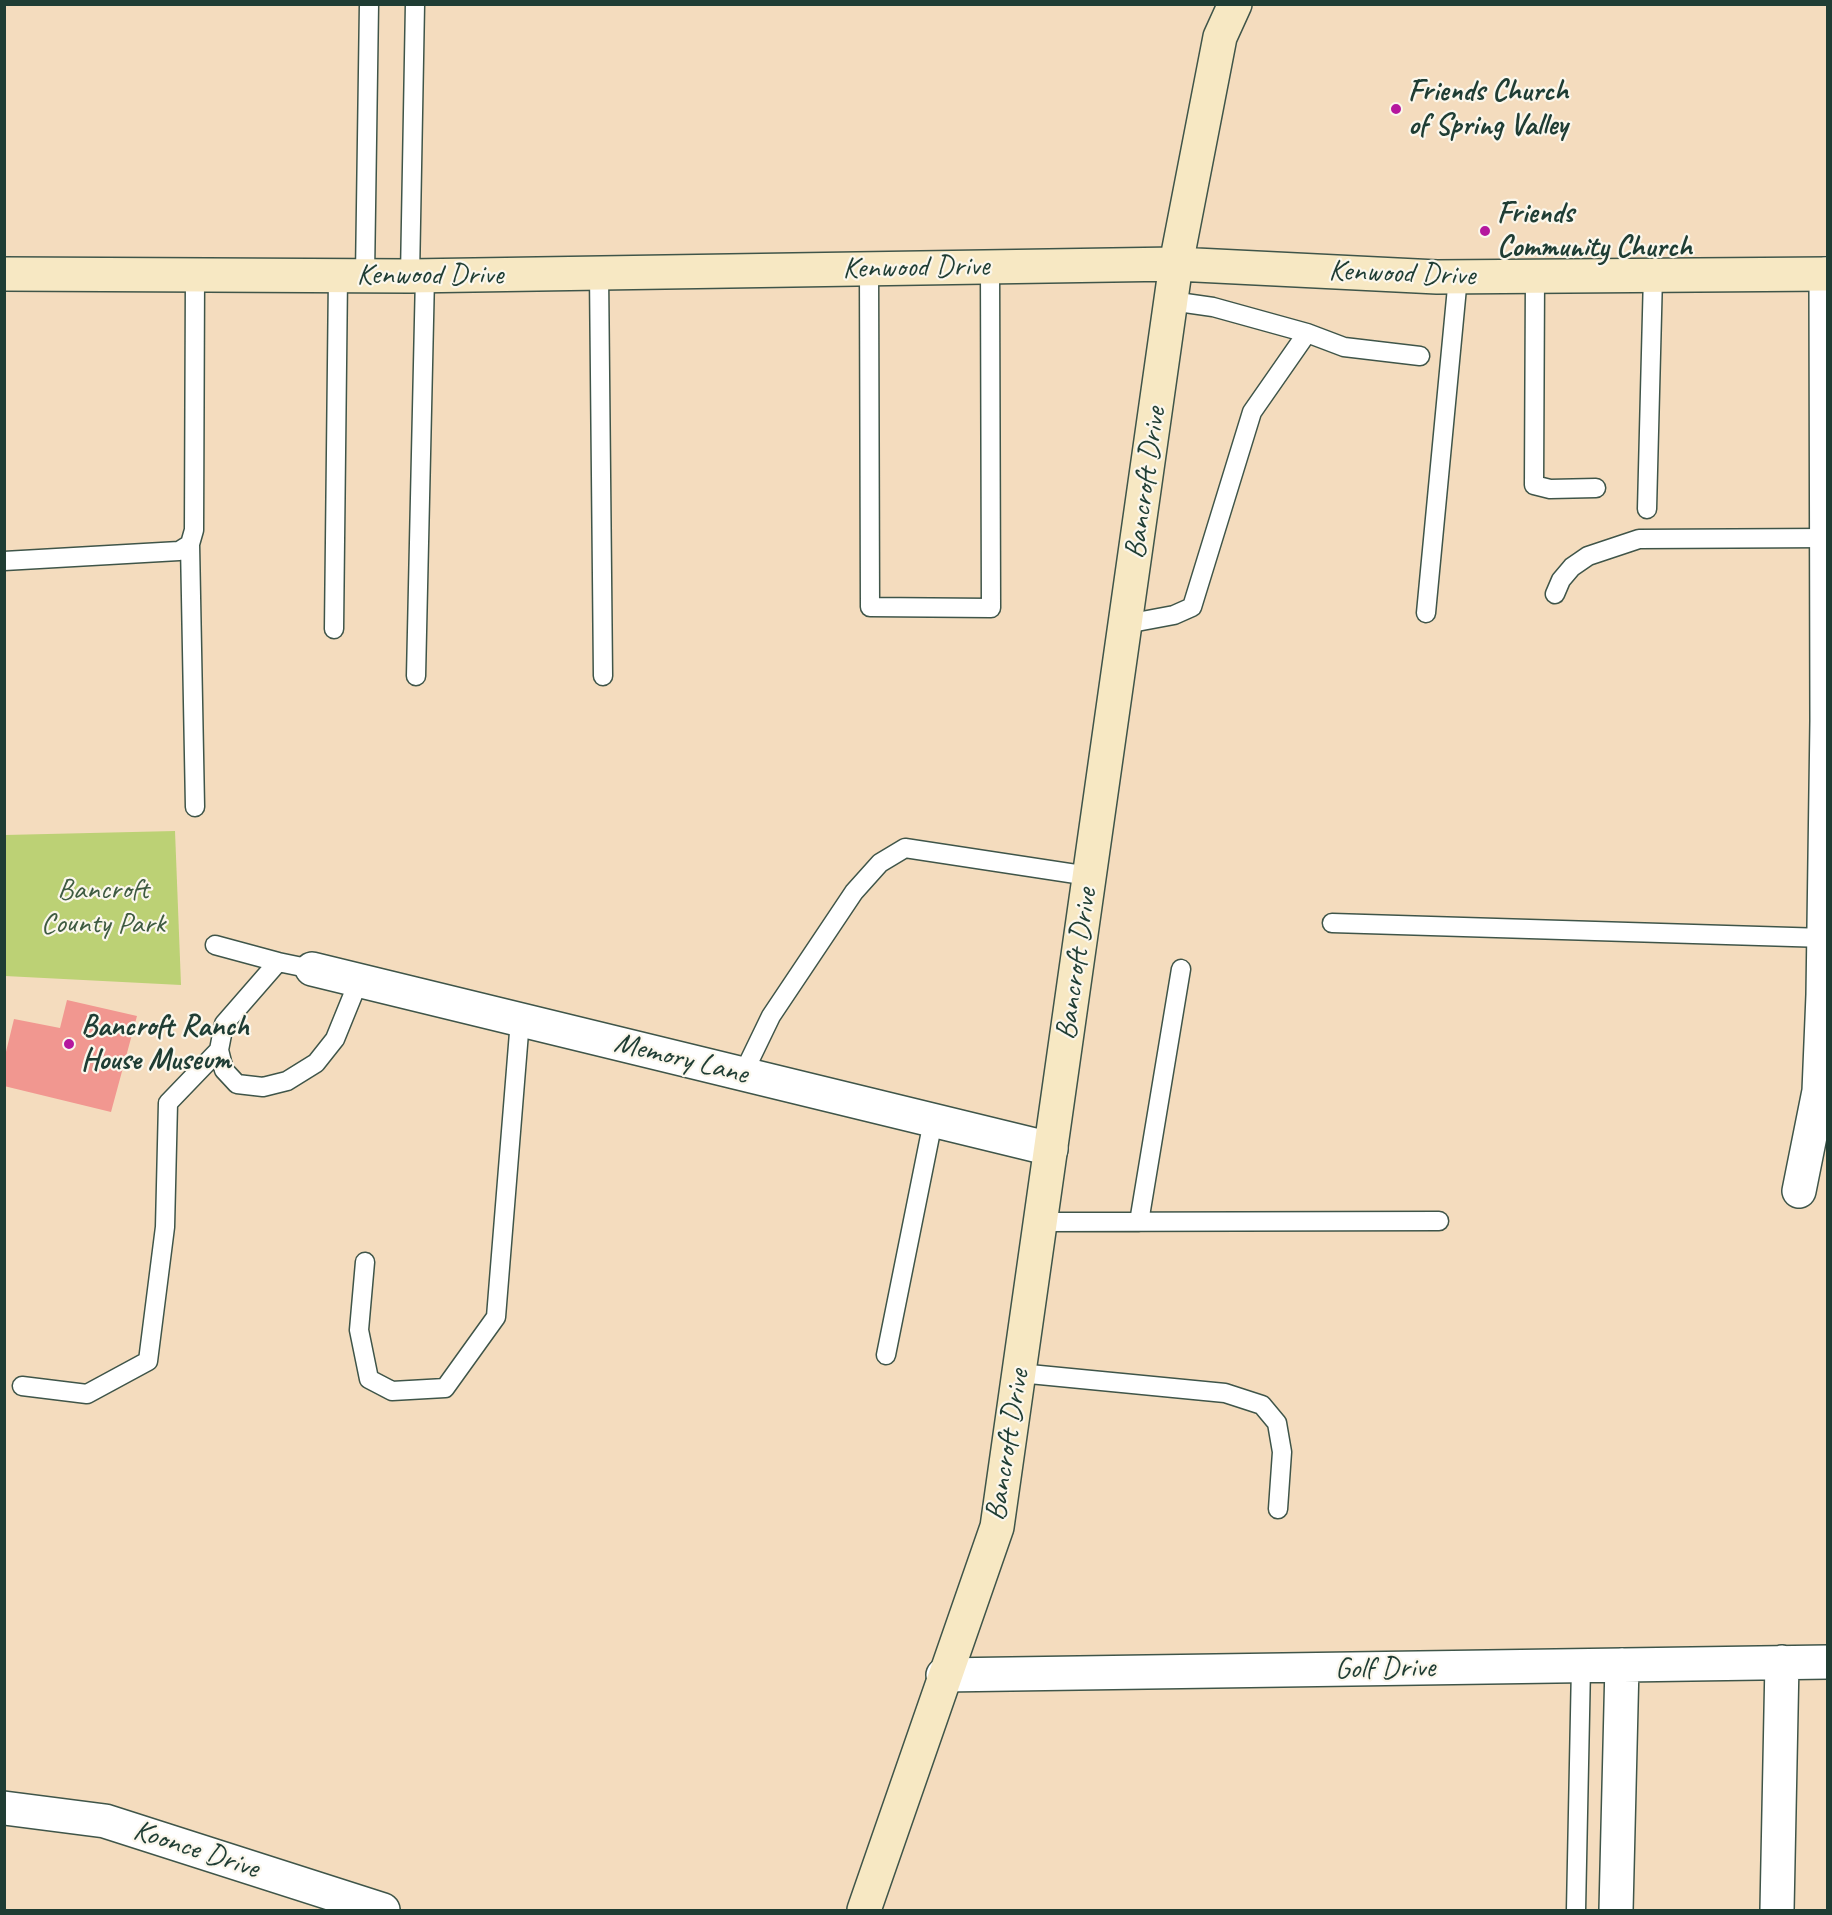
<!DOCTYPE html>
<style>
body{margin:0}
#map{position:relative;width:1832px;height:1915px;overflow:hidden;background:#f4dcbe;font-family:Caveat,sans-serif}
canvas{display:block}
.frame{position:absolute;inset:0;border:6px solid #1f3d34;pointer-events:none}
</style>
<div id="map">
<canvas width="1832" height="1915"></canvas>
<div class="frame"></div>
</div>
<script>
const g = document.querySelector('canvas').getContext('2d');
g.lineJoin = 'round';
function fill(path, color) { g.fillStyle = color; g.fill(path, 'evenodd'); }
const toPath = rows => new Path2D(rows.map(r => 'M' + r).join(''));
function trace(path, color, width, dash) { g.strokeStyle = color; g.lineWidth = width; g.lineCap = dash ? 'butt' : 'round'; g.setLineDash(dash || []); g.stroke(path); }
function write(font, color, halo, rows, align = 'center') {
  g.font = font + ' Caveat,sans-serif'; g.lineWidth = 4.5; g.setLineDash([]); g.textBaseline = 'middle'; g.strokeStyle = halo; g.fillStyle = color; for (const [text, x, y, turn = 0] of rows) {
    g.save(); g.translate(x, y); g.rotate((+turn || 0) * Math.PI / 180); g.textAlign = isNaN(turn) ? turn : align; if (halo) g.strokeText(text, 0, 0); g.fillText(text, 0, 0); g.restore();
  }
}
const green = toPath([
 [175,831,181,985,5,976,5,835]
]);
const building = toPath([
 [67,1000,137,1016,111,1112,4,1086,4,1060,14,1019,60,1028]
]);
const lane = toPath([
 [869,269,870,607,991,608,990,267],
 [599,273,603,676],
 [365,275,369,4],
 [410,276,415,4],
 [1535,276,1534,485,1550,489,1596,488],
 [1171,301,1213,307,1307,333,1344,347,1420,356],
 [1647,509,1653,275],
 [190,544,195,807],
 [4,561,179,551,190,544,194,530,195,274],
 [1555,594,1561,580,1572,567,1588,556,1639,539,1827,538],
 [1426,613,1458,277],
 [1126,624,1174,615,1192,607,1252,412,1307,333],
 [334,629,338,276],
 [416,676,425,276],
 [1332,923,1825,938],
 [215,945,278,962],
 [312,969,278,962,224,1024,219,1050,224,1070,237,1084,263,1087,287,1081,316,1063,335,1039,359,980],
 [743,1074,771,1016,854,892,880,863,905,848,1089,876],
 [1041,1222,1439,1221],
 [1139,1222,1181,969],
 [365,1262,359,1330,369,1379,392,1391,445,1388,496,1317,520,1020],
 [886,1355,933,1121],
 [1019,1373,1225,1393,1262,1405,1277,1423,1282,1452,1278,1509],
 [22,1386,87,1394,148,1361,165,1227,168,1103,219,1050],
 [1576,1910,1581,1666]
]);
const street = toPath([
 [312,969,1051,1149],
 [1799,1191,1819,1091,1823,995,1827,721,1826,274],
 [943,1675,1828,1662],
 [4,1808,105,1821,383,1910],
 [1616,1910,1622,1665],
 [1777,1910,1782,1662]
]);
const secondary = toPath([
 [4,274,410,276,1176,264,1437,277,1828,274],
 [864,1910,997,1527,1176,264,1220,37,1235,4]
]);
const markers = [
 [1396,109,6,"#b5179e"],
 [1485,231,6,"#b5179e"],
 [69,1044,6,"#b5179e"]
];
const poiNames = [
 ["Friends Church",1408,92],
 ["of Spring Valley",1408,126],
 ["Friends",1497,214],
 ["Community Church",1497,248],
 ["Bancroft Ranch",81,1027],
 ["House Museum",81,1061]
];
const streetNames = [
 ["Kenwood Drive",916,268,-1],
 ["Kenwood Drive",1402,274,2],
 ["Kenwood Drive",430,275],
 ["Bancroft Drive",1146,483,-82],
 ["Bancroft Drive",1077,964,-82],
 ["Memory Lane",681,1059,14],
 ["Bancroft Drive",1008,1445,-81],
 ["Golf Drive",1385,1669,-1],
 ["Koonce Drive",196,1850,18]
];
const parkNames = [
 ["Bancroft",103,890],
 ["County Park",103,924]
];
fill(green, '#bcd175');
fill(building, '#f19790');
trace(lane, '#3f5549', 21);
trace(street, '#3f5549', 36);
trace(secondary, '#3f5549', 36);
trace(lane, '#fff', 18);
trace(street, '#fff', 33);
trace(secondary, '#f7e8c3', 33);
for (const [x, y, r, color] of markers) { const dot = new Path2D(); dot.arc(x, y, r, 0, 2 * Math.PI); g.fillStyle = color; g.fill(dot); trace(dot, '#fbf7ec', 2); }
write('bold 30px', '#1f3d34', '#fbf7ec', poiNames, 'left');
write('30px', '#1f3d34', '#fbf7ec', streetNames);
write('30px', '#3e5b41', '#fbf7ec', parkNames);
</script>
